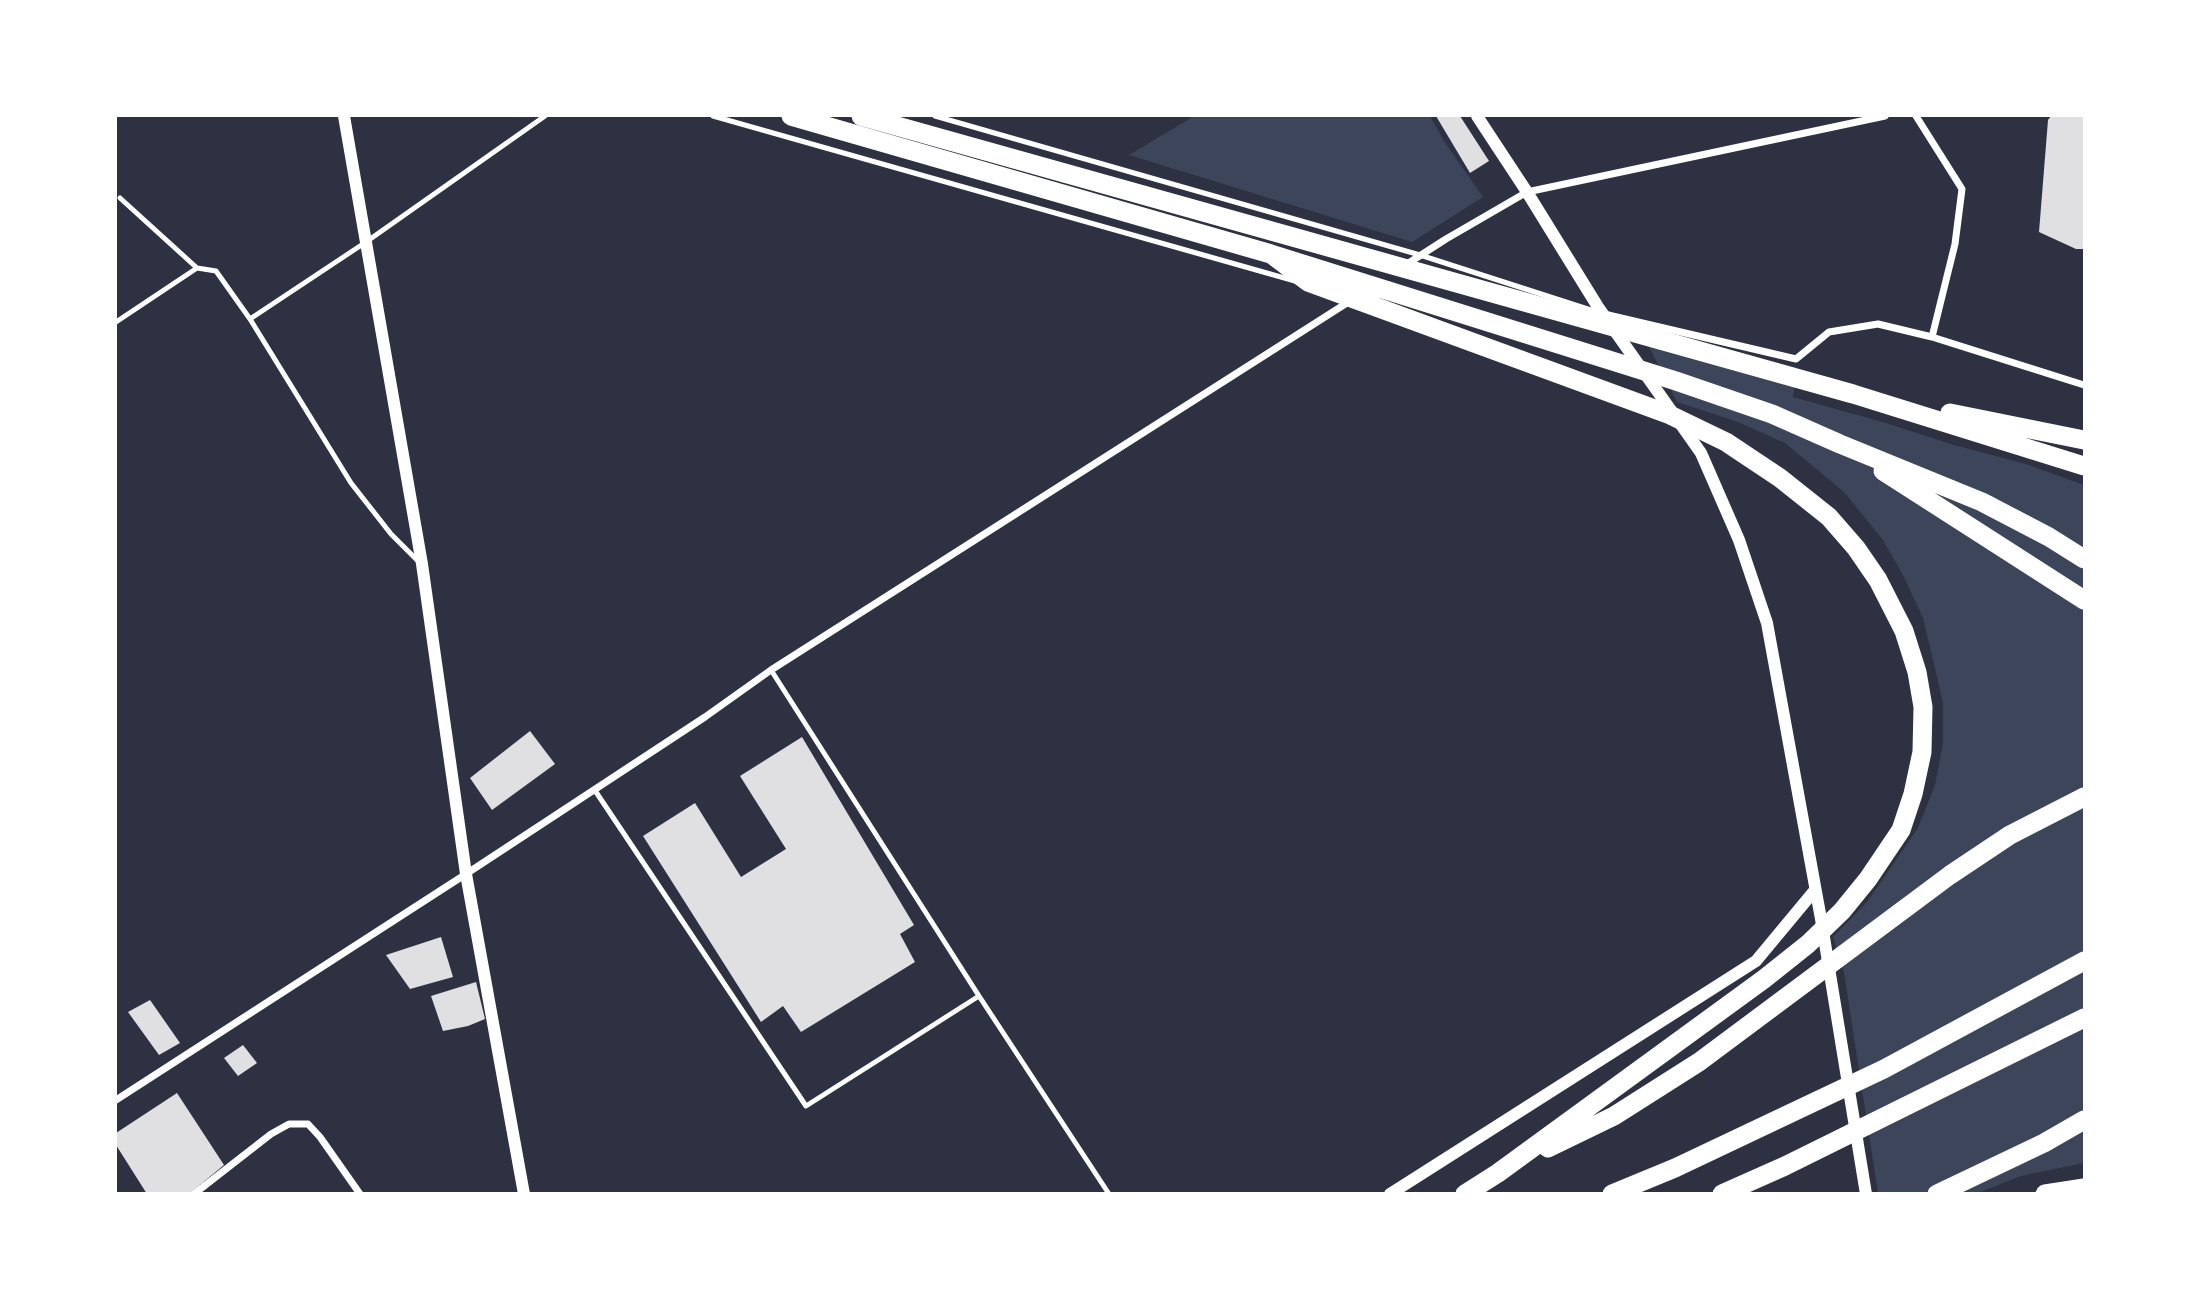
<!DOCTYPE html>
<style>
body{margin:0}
#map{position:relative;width:2200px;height:1309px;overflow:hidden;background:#2d3142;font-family:Helvetica,sans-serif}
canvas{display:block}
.frame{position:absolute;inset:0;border:117px solid #fff;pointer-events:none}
</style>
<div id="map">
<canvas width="2200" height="1309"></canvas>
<div class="frame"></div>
</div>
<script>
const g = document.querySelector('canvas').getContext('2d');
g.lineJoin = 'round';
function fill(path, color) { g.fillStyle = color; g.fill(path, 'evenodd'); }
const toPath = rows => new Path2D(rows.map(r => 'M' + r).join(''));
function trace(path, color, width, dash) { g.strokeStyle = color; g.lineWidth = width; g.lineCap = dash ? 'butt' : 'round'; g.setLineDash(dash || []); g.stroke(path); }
const green = toPath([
 [1194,116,1430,116,1444,141,1483,197,1412,242,1129,155],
 [1639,327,1798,368,1793,397,1886,423,1954,445,2026,464,2084,485,2084,1163,2021,1176,1978,1193,1878,1193,1844,973,1833,937,1867,902,1918,828,1935,785,1943,743,1943,703,1923,618,1904,577,1883,540,1844,492,1785,443,1738,422,1677,402]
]);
const building = toPath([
 [1436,116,1460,116,1489,161,1470,173],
 [2051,116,2084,116,2084,249,2076,249,2039,232,2048,120],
 [530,731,555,764,492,810,470,778],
 [802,737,914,925,900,934,915,962,801,1032,783,1006,761,1022,643,836,695,803,741,877,786,849,740,776],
 [441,937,453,977,410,989,386,955],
 [476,982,485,1019,468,1026,443,1031,431,996],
 [150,1000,180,1043,159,1055,128,1012],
 [243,1045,257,1063,238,1076,224,1058],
 [177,1093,224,1165,189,1194,147,1194,116,1145,116,1133]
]);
const service = toPath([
 [713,116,1295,281],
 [935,116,1420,255,1597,312],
 [120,198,197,268],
 [250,319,366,242,545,116],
 [116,322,197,268,216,271,250,319,351,483,391,534,419,562],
 [594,789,806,1106,979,996,771,670],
 [979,996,1109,1194]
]);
const minor = toPath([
 [1407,264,1446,239,1527,192,1885,116],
 [1604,314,1796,359,1829,332,1878,324,1932,337,1955,244,1962,189,1916,116],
 [1932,337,2084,385],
 [116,1100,466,874,705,717,771,670,1350,301],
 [194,1194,271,1134,289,1124,308,1124,320,1137,360,1194]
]);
const tertiary = toPath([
 [344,116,422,564,466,874,524,1194],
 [1477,116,1527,192,1598,307,1701,453,1739,540,1767,623,1821,919,1866,1194],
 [1390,1194,1756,961,1815,890]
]);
const motorway = toPath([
 [791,116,1271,254,1676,381,1772,414,1840,444,1982,502,2049,537,2084,559],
 [861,116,1853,394,2084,466],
 [1271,254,1308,282,1668,414,1726,442,1780,478,1829,517,1856,548,1878,580,1904,631,1917,672,1923,707,1922,752,1913,794,1901,830,1868,879,1842,911,1808,944,1764,979,1498,1173,1465,1194],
 [1950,413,2084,440],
 [1883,471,2084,600],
 [1548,1148,1614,1116,1699,1062,1950,875,2010,835,2084,797],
 [1612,1194,1675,1168,1884,1069,2084,961],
 [1722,1194,1785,1166,2084,1018],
 [1937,1194,2044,1143,2084,1120],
 [2045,1194,2084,1188]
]);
fill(green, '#3c4559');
fill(building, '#e0e0e3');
trace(service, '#fff', 5);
trace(minor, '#fff', 7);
trace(tertiary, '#fff', 12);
trace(motorway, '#fff', 19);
</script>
